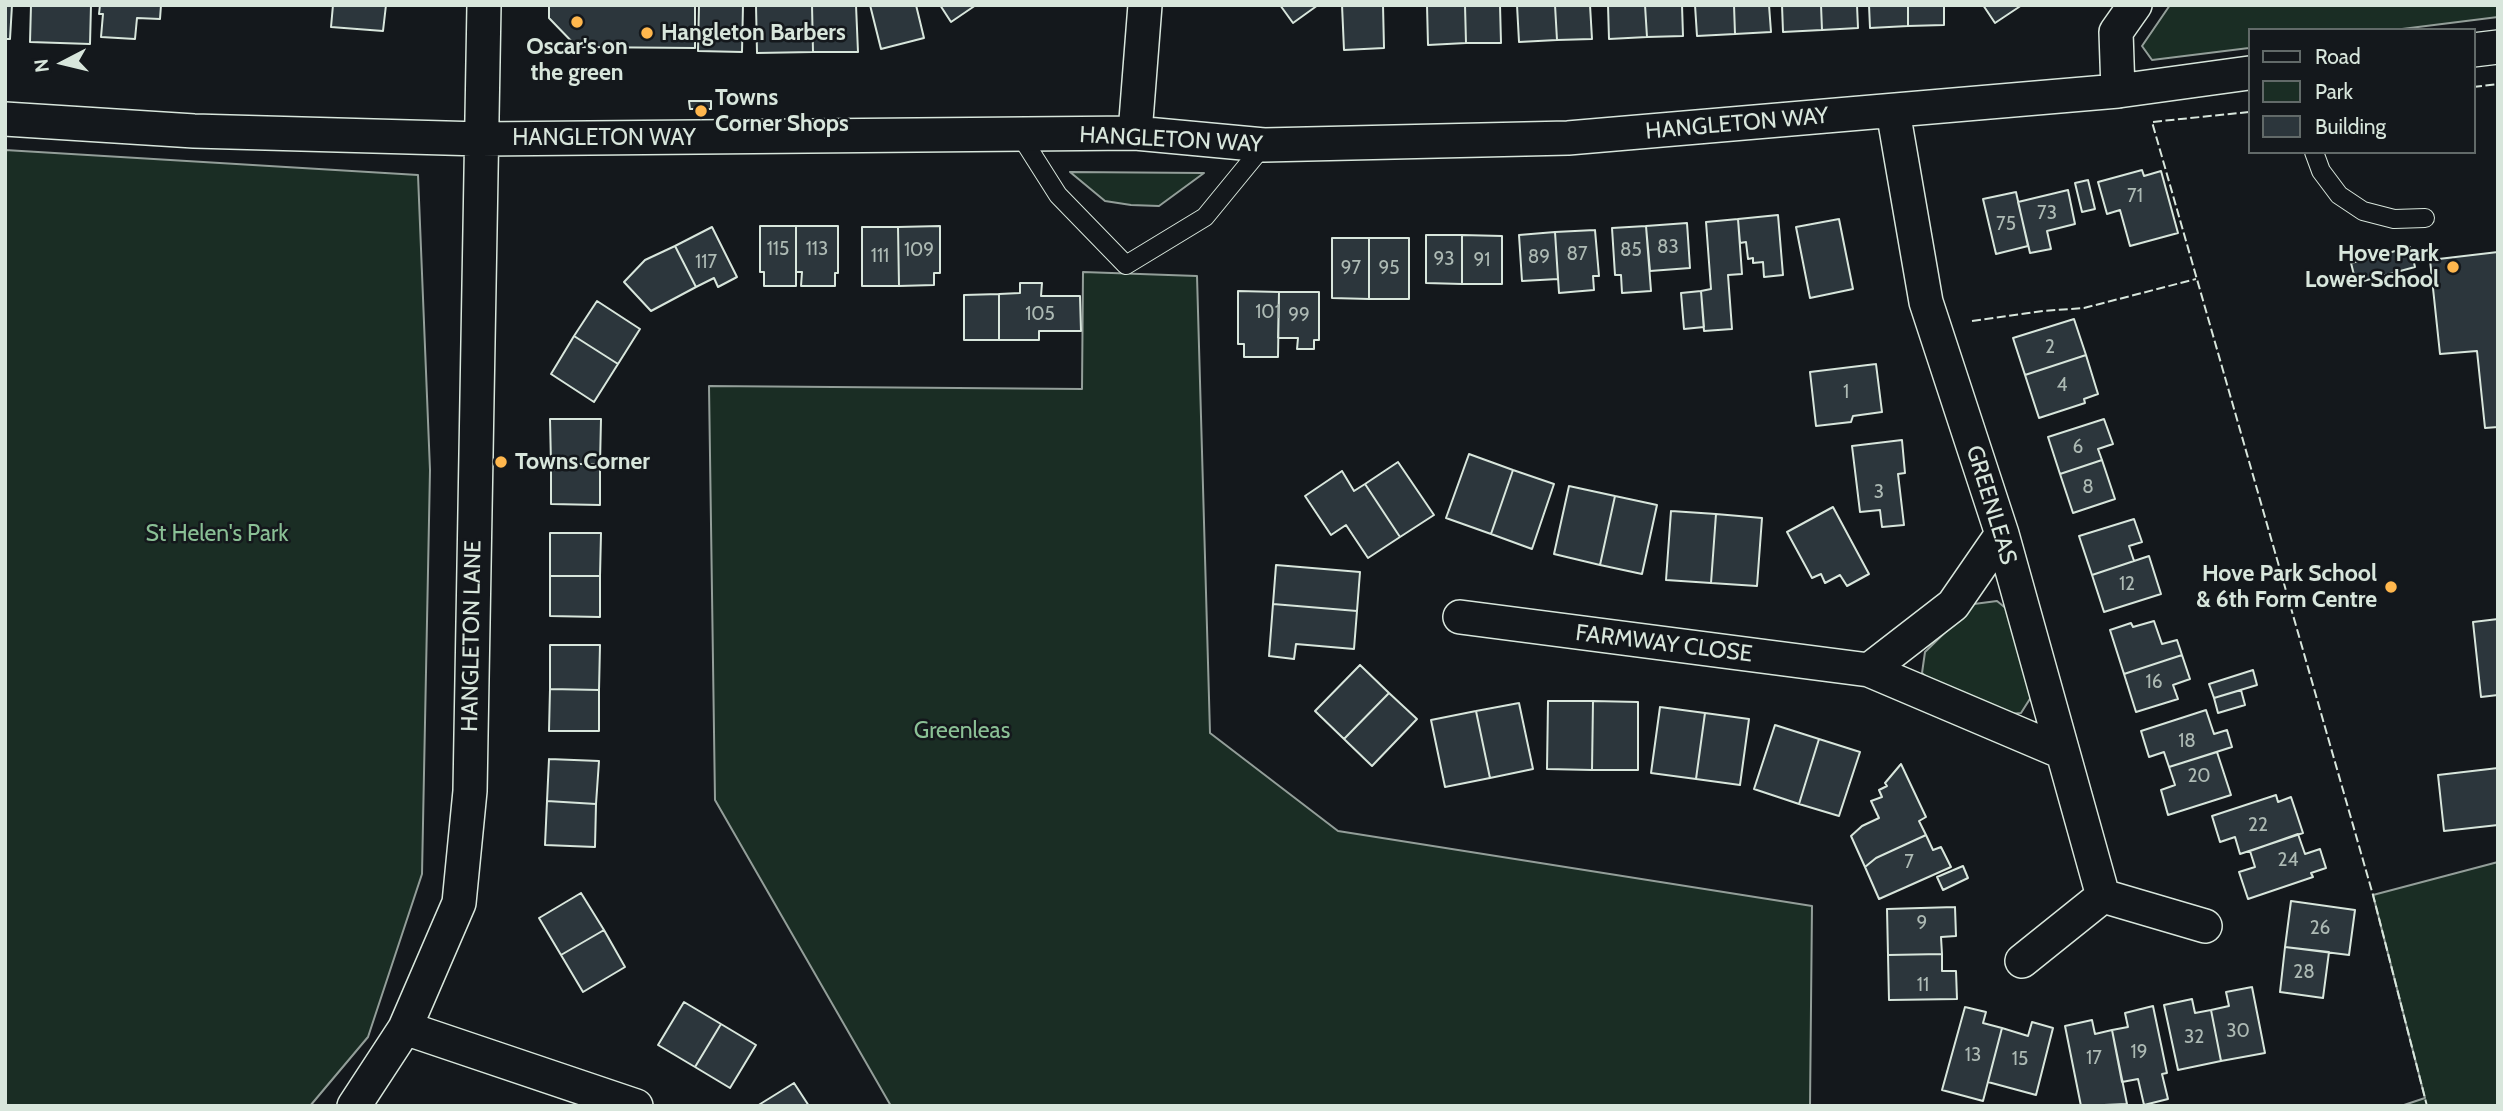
<!DOCTYPE html>
<style>
body{margin:0}
#map{position:relative;width:2503px;height:1111px;overflow:hidden;background:#14181c;font-family:Cabin,sans-serif}
canvas{display:block}
.frame{position:absolute;inset:0;border:7px solid #d8e6dc;pointer-events:none}
.legend{position:absolute;left:2248px;top:28px;width:228px;height:126px;box-sizing:border-box;background:#14181c;border:2px solid #626a69;margin:0;padding:9px 12px;list-style:none;font-size:21px;color:#d8e6dc}
.legend li{display:flex;align-items:center;gap:14px;height:35px}
.legend b{width:35px;border:2px solid #626a69}
.north{position:absolute;left:28px;top:28px;width:70px;height:70px;-webkit-text-stroke:5px #14181c;paint-order:stroke;rotate:263deg;font-size:19px;font-weight:700;line-height:28px;text-align:center;color:#d8e6dc}
.north::after{content:'';display:block;margin:auto;width:24px;height:32px;background:#d8e6dc;clip-path:polygon(50% 0,100% 100%,50% 72%,0 100%)}
</style>
<div id="map">
<canvas width="2503" height="1111"></canvas>
<div class="frame"></div>
<ul class="legend">
<li><b style="height:9px;background:#14181c"></b>Road</li>
<li><b style="height:19px;background:#1a2d24"></b>Park</li>
<li><b style="height:19px;background:#2c363c"></b>Building</li>
</ul>
<div class="north">N</div>
</div>
<script>
const g = document.querySelector('canvas').getContext('2d');
g.lineJoin = 'round';
function fill(path, color) { g.fillStyle = color; g.fill(path, 'evenodd'); }
const toPath = rows => new Path2D(rows.map(r => 'M' + r).join(''));
function trace(path, color, width, dash) { g.strokeStyle = color; g.lineWidth = width; g.lineCap = dash ? 'butt' : 'round'; g.setLineDash(dash || []); g.stroke(path); }
function write(font, color, halo, rows, align = 'center') {
  g.font = font + ' Cabin,sans-serif'; g.lineWidth = 5; g.setLineDash([]); g.textBaseline = 'middle'; g.strokeStyle = halo; g.fillStyle = color; for (const [text, x, y, turn = 0] of rows) {
    g.save(); g.translate(x, y); g.rotate((+turn || 0) * Math.PI / 180); g.textAlign = isNaN(turn) ? turn : align; if (halo) g.strokeText(text, 0, 0); g.fillText(text, 0, 0); g.restore();
  }
}
const green = toPath([
 [2170,5,2498,5,2498,17,2394,30,2249,30,2249,48,2152,60,2142,46,2170,5],
 [5,150,418,175,430,470,422,874,368,1037,310,1106,5,1106,5,150],
 [1070,172,1203,173,1204,173,1159,206,1131,205,1105,201,1070,172],
 [1083,272,1197,276,1210,733,1338,831,1812,906,1810,1106,891,1106,715,800,709,386,1082,389,1083,272],
 [1997,601,2008,610,2033,694,2021,713,2000,715,1932,682,1922,673,1925,652,1974,604,1997,601],
 [2498,862,2498,1106,2401,1106,2425,1098,2373,895,2498,862]
]);
const building = toPath([
 [5,5,12,5,10,39,5,39,5,5],
 [31,5,91,5,90,44,30,42,31,5],
 [100,5,161,5,160,19,137,18,135,39,101,37,103,14,99,14,100,5],
 [333,5,386,5,383,31,331,27,333,5],
 [549,5,695,5,695,48,577,47,549,18,549,5],
 [699,5,743,5,742,52,698,51,699,5],
 [756,5,812,5,813,52,757,53,756,5],
 [812,5,856,5,858,52,813,52,812,5],
 [870,5,916,5,924,38,881,49,870,5],
 [940,5,976,5,951,22,940,5],
 [1280,5,1318,5,1293,23,1280,5],
 [1342,5,1383,5,1384,48,1344,50,1342,5],
 [1427,5,1465,5,1466,43,1428,45,1427,5],
 [1465,5,1500,5,1501,43,1466,43,1465,5],
 [1517,5,1555,5,1557,40,1519,42,1517,5],
 [1555,5,1590,5,1592,39,1557,40,1555,5],
 [1608,5,1645,5,1647,37,1609,39,1608,5],
 [1645,5,1682,5,1683,36,1647,37,1645,5],
 [1695,5,1734,5,1735,34,1697,36,1695,5],
 [1734,5,1769,5,1771,32,1735,34,1734,5],
 [1782,5,1821,5,1822,30,1783,32,1782,5],
 [1821,5,1857,5,1858,28,1822,30,1821,5],
 [1869,5,1908,5,1908,26,1870,28,1869,5],
 [1908,5,1944,5,1944,25,1908,26,1908,5],
 [1983,5,2022,5,1995,23,1983,5],
 [689,101,711,101,711,109,690,109,689,101],
 [2142,170,2144,176,2161,171,2178,233,2130,246,2120,210,2107,214,2098,182,2142,170],
 [2088,180,2095,209,2082,212,2075,183,2088,180],
 [2068,190,2075,224,2047,231,2051,249,2030,253,2018,202,2068,190],
 [2016,192,2028,246,1996,254,1983,199,2016,192],
 [1778,215,1783,275,1764,277,1763,262,1753,263,1753,258,1748,259,1746,242,1740,243,1738,219,1778,215],
 [1738,219,1742,274,1728,275,1732,329,1704,331,1701,291,1711,289,1706,222,1738,219],
 [1839,219,1853,289,1810,298,1796,227,1839,219],
 [1687,223,1690,268,1650,271,1646,226,1687,223],
 [760,226,796,226,796,286,764,286,764,272,760,272,760,226],
 [796,226,838,226,838,273,835,273,835,286,801,286,802,272,796,272,796,226],
 [940,226,940,273,934,273,934,285,899,286,898,227,940,226],
 [1646,226,1651,291,1622,293,1621,275,1615,275,1612,228,1646,226],
 [712,227,737,277,718,287,714,278,696,287,675,246,712,227],
 [862,227,898,227,899,286,862,286,862,227],
 [1595,230,1599,276,1593,276,1594,290,1559,293,1555,232,1595,230],
 [1555,232,1558,279,1522,281,1519,235,1555,232],
 [1426,235,1462,235,1462,284,1426,283,1426,235],
 [1462,235,1502,236,1502,284,1462,284,1462,235],
 [1332,238,1369,238,1369,299,1332,298,1332,238],
 [1369,238,1409,238,1409,299,1369,299,1369,238],
 [675,246,696,287,651,311,624,282,645,260,675,246],
 [2410,247,2415,267,2356,283,2351,263,2410,247],
 [2498,252,2498,427,2485,428,2477,351,2440,354,2430,260,2498,252],
 [1020,283,1042,283,1041,296,1080,296,1081,331,1039,331,1039,340,999,340,999,294,1020,293,1020,283],
 [1238,291,1279,292,1278,357,1244,357,1244,344,1238,344,1238,291],
 [1701,291,1704,327,1684,329,1681,293,1701,291],
 [1279,292,1319,292,1319,340,1314,340,1314,349,1297,349,1298,338,1278,338,1279,292],
 [999,294,999,340,964,340,964,295,999,294],
 [597,301,640,329,618,364,574,336,597,301],
 [2074,319,2086,355,2025,375,2013,338,2074,319],
 [574,336,618,364,594,402,551,374,574,336],
 [2086,355,2098,394,2084,399,2085,403,2039,418,2025,375,2086,355],
 [1876,364,1882,412,1853,416,1851,422,1816,426,1810,372,1876,364],
 [550,419,601,419,600,464,551,464,550,419],
 [2104,419,2113,444,2098,449,2102,460,2060,474,2048,437,2104,419],
 [1902,440,1905,473,1898,474,1904,525,1882,527,1880,510,1860,512,1852,446,1902,440],
 [1469,454,1513,470,1491,534,1446,518,1469,454],
 [2102,460,2115,499,2073,513,2060,474,2102,460],
 [1398,462,1434,515,1400,537,1365,484,1398,462],
 [551,464,600,464,600,505,551,504,551,464],
 [1513,470,1554,484,1532,549,1491,534,1513,470],
 [1342,471,1354,491,1365,484,1400,537,1368,558,1346,525,1331,535,1305,496,1342,471],
 [1569,486,1615,496,1600,565,1554,554,1569,486],
 [1615,496,1657,505,1642,574,1600,565,1615,496],
 [1833,507,1869,574,1847,586,1840,575,1825,583,1821,574,1812,578,1787,532,1833,507],
 [1671,511,1716,514,1711,583,1666,580,1671,511],
 [1716,514,1762,518,1757,586,1711,583,1716,514],
 [2134,519,2142,542,2129,546,2134,561,2092,575,2079,536,2134,519],
 [550,533,601,533,600,576,550,576,550,533],
 [2149,556,2161,594,2104,612,2092,575,2149,556],
 [1276,565,1360,572,1357,611,1273,604,1276,565],
 [550,576,600,576,600,617,550,616,550,576],
 [1273,604,1357,611,1354,649,1296,644,1294,659,1269,656,1273,604],
 [2498,619,2498,695,2481,697,2473,622,2498,619],
 [2154,621,2162,644,2177,640,2182,655,2124,674,2110,630,2131,623,2133,627,2154,621],
 [550,645,600,645,599,690,550,689,550,645],
 [2182,655,2190,679,2173,685,2178,699,2136,712,2124,674,2182,655],
 [1360,665,1389,693,1344,739,1315,711,1360,665],
 [2253,670,2257,685,2214,698,2209,684,2253,670],
 [550,689,599,690,599,731,549,731,550,689],
 [2241,690,2245,705,2218,713,2214,698,2241,690],
 [1389,693,1417,719,1372,766,1344,739,1389,693],
 [1548,701,1593,701,1592,770,1547,769,1548,701],
 [1593,701,1638,702,1638,770,1592,770,1593,701],
 [1519,703,1533,769,1490,778,1476,711,1519,703],
 [1660,707,1705,713,1696,779,1651,773,1660,707],
 [2206,710,2214,734,2227,730,2232,747,2169,767,2164,752,2149,757,2141,731,2206,710],
 [1476,711,1490,778,1445,787,1431,720,1476,711],
 [1705,713,1749,719,1740,785,1696,779,1705,713],
 [1775,725,1819,739,1799,804,1754,789,1775,725],
 [1819,739,1860,752,1839,816,1799,804,1819,739],
 [2217,752,2231,795,2168,815,2161,790,2175,785,2169,767,2217,752],
 [549,759,599,761,596,804,547,801,549,759],
 [1901,764,1926,817,1919,821,1926,835,1876,858,1865,867,1851,836,1862,826,1879,818,1871,801,1882,797,1879,790,1887,786,1885,783,1901,764],
 [2498,768,2498,825,2444,831,2438,775,2498,768],
 [2276,795,2278,802,2291,797,2303,833,2240,854,2235,837,2220,842,2212,816,2276,795],
 [547,801,596,804,595,847,545,845,547,801],
 [2298,834,2305,854,2320,849,2326,868,2311,873,2313,877,2248,899,2239,872,2255,867,2250,851,2298,834],
 [1926,835,1933,850,1941,847,1951,867,1879,899,1865,867,1876,858,1926,835],
 [1963,866,1968,878,1943,890,1937,877,1963,866],
 [581,893,604,930,561,955,539,918,581,893],
 [2291,901,2355,910,2349,955,2285,947,2291,901],
 [1955,907,1956,936,1941,937,1942,954,1888,955,1887,909,1955,907],
 [604,930,625,967,583,992,561,955,604,930],
 [2285,947,2329,952,2323,998,2280,992,2285,947],
 [1942,954,1942,971,1956,971,1957,999,1889,1000,1888,955,1942,954],
 [2252,987,2265,1053,2221,1061,2211,1010,2229,1006,2226,992,2252,987],
 [2192,999,2195,1013,2211,1010,2221,1061,2178,1070,2164,1005,2192,999],
 [684,1002,721,1024,695,1067,658,1045,684,1002],
 [2153,1006,2167,1073,2162,1074,2168,1099,2144,1105,2138,1079,2122,1082,2112,1030,2128,1027,2125,1013,2153,1006],
 [1965,1007,1986,1012,1983,1023,2002,1028,1983,1101,1942,1090,1965,1007],
 [2092,1020,2095,1034,2112,1030,2127,1104,2081,1106,2065,1026,2092,1020],
 [2032,1022,2053,1028,2036,1095,1988,1082,2002,1028,2028,1036,2032,1022],
 [721,1024,756,1045,730,1088,695,1067,721,1024],
 [794,1083,809,1106,757,1106,794,1083]
]);
const lane = toPath([
 [1020,135,1058,195,1126,265,1205,217,1264,145],
 [2314,152,2321,171,2339,195,2363,211,2394,219,2425,218]
]);
const street = toPath([
 [2473,50,2498,47],
 [2118,91,2116,32,2135,5],
 [1893,111,1926,302,2002,534,2103,896],
 [5,119,194,131,481,139,1135,133,1264,145,1568,138,2118,91,2249,73],
 [1135,133,1145,5],
 [1460,617,1869,670,1953,605,2002,534],
 [1869,670,2062,752],
 [2103,896,2205,926],
 [2022,961,2103,896],
 [405,1028,636,1106],
 [354,1106,405,1028,459,903,470,791,484,5]
]);
const fence = toPath([
 [2473,87,2498,84],
 [2249,112,2152,122,2373,895,2427,1106],
 [1972,321,2043,311,2084,308,2196,279]
]);
const markers = [
 [577,22,7,"#ffb74d"],
 [647,33,7,"#ffb74d"],
 [701,111,7,"#ffb74d"],
 [2453,267,7,"#ffb74d"],
 [501,462,7,"#ffb74d"],
 [2391,587,7,"#ffb74d"]
];
const numberNames = [
 ["71",2135,196],
 ["73",2047,213],
 ["75",2006,224],
 ["83",1668,247],
 ["115",778,249],
 ["113",817,249],
 ["109",919,250],
 ["85",1631,250],
 ["87",1577,254],
 ["111",880,256],
 ["89",1539,257],
 ["93",1444,259],
 ["91",1482,260],
 ["117",706,262],
 ["97",1351,268],
 ["95",1389,268],
 ["101",1268,312],
 ["105",1040,314],
 ["99",1299,315],
 ["2",2050,347],
 ["4",2062,385],
 ["1",1846,392],
 ["6",2078,447],
 ["8",2088,487],
 ["3",1879,492],
 ["12",2127,584],
 ["16",2154,682],
 ["18",2187,741],
 ["20",2199,776],
 ["22",2258,825],
 ["24",2288,860],
 ["7",1909,862],
 ["9",1922,923],
 ["26",2320,928],
 ["28",2304,972],
 ["11",1923,985],
 ["30",2238,1031],
 ["32",2194,1037],
 ["19",2139,1052],
 ["13",1973,1055],
 ["17",2094,1058],
 ["15",2020,1059]
];
const poiNames = [
 ["Hangleton Barbers",661,33],
 ["Oscar's on",577,47,"center"],
 ["the green",577,73,"center"],
 ["Towns",715,98],
 ["Corner Shops",715,124],
 ["Hove Park",2439,254,"right"],
 ["Lower School",2439,280,"right"],
 ["Towns Corner",515,462],
 ["Hove Park School",2377,574,"right"],
 ["& 6th Form Centre",2377,600,"right"]
];
const streetNames = [
 ["HANGLETON WAY",1737,124,-5],
 ["HANGLETON WAY",604,138],
 ["HANGLETON WAY",1171,140,3],
 ["GREENLEAS",1991,505,73],
 ["HANGLETON LANE",472,636,-89],
 ["FARMWAY CLOSE",1664,644,7]
];
const parkNames = [
 ["St Helen's Park",217,534],
 ["Greenleas",962,731]
];
fill(green, '#1a2d24');
trace(green, '#939e99', 2);
fill(building, '#2c363c');
trace(building, '#d8e6dc', 2);
trace(lane, '#d8e6dc', 20);
trace(street, '#d8e6dc', 36);
trace(lane, '#14181c', 18);
trace(street, '#14181c', 33);
trace(fence, '#d8e6dc', 2, [9, 3.5]);
for (const [x, y, r, color] of markers) { const dot = new Path2D(); dot.arc(x, y, r, 0, 2 * Math.PI); g.fillStyle = color; g.fill(dot); trace(dot, '#14181c', 2.5); }
write('19px', '#adbab4', null, numberNames);
write('bold 23px', '#d8e6dc', '#14181c', poiNames, 'left');
write('23px', '#d8e6dc', '#14181c', streetNames);
write('23px', '#8ac095', '#14181c', parkNames);
</script>
